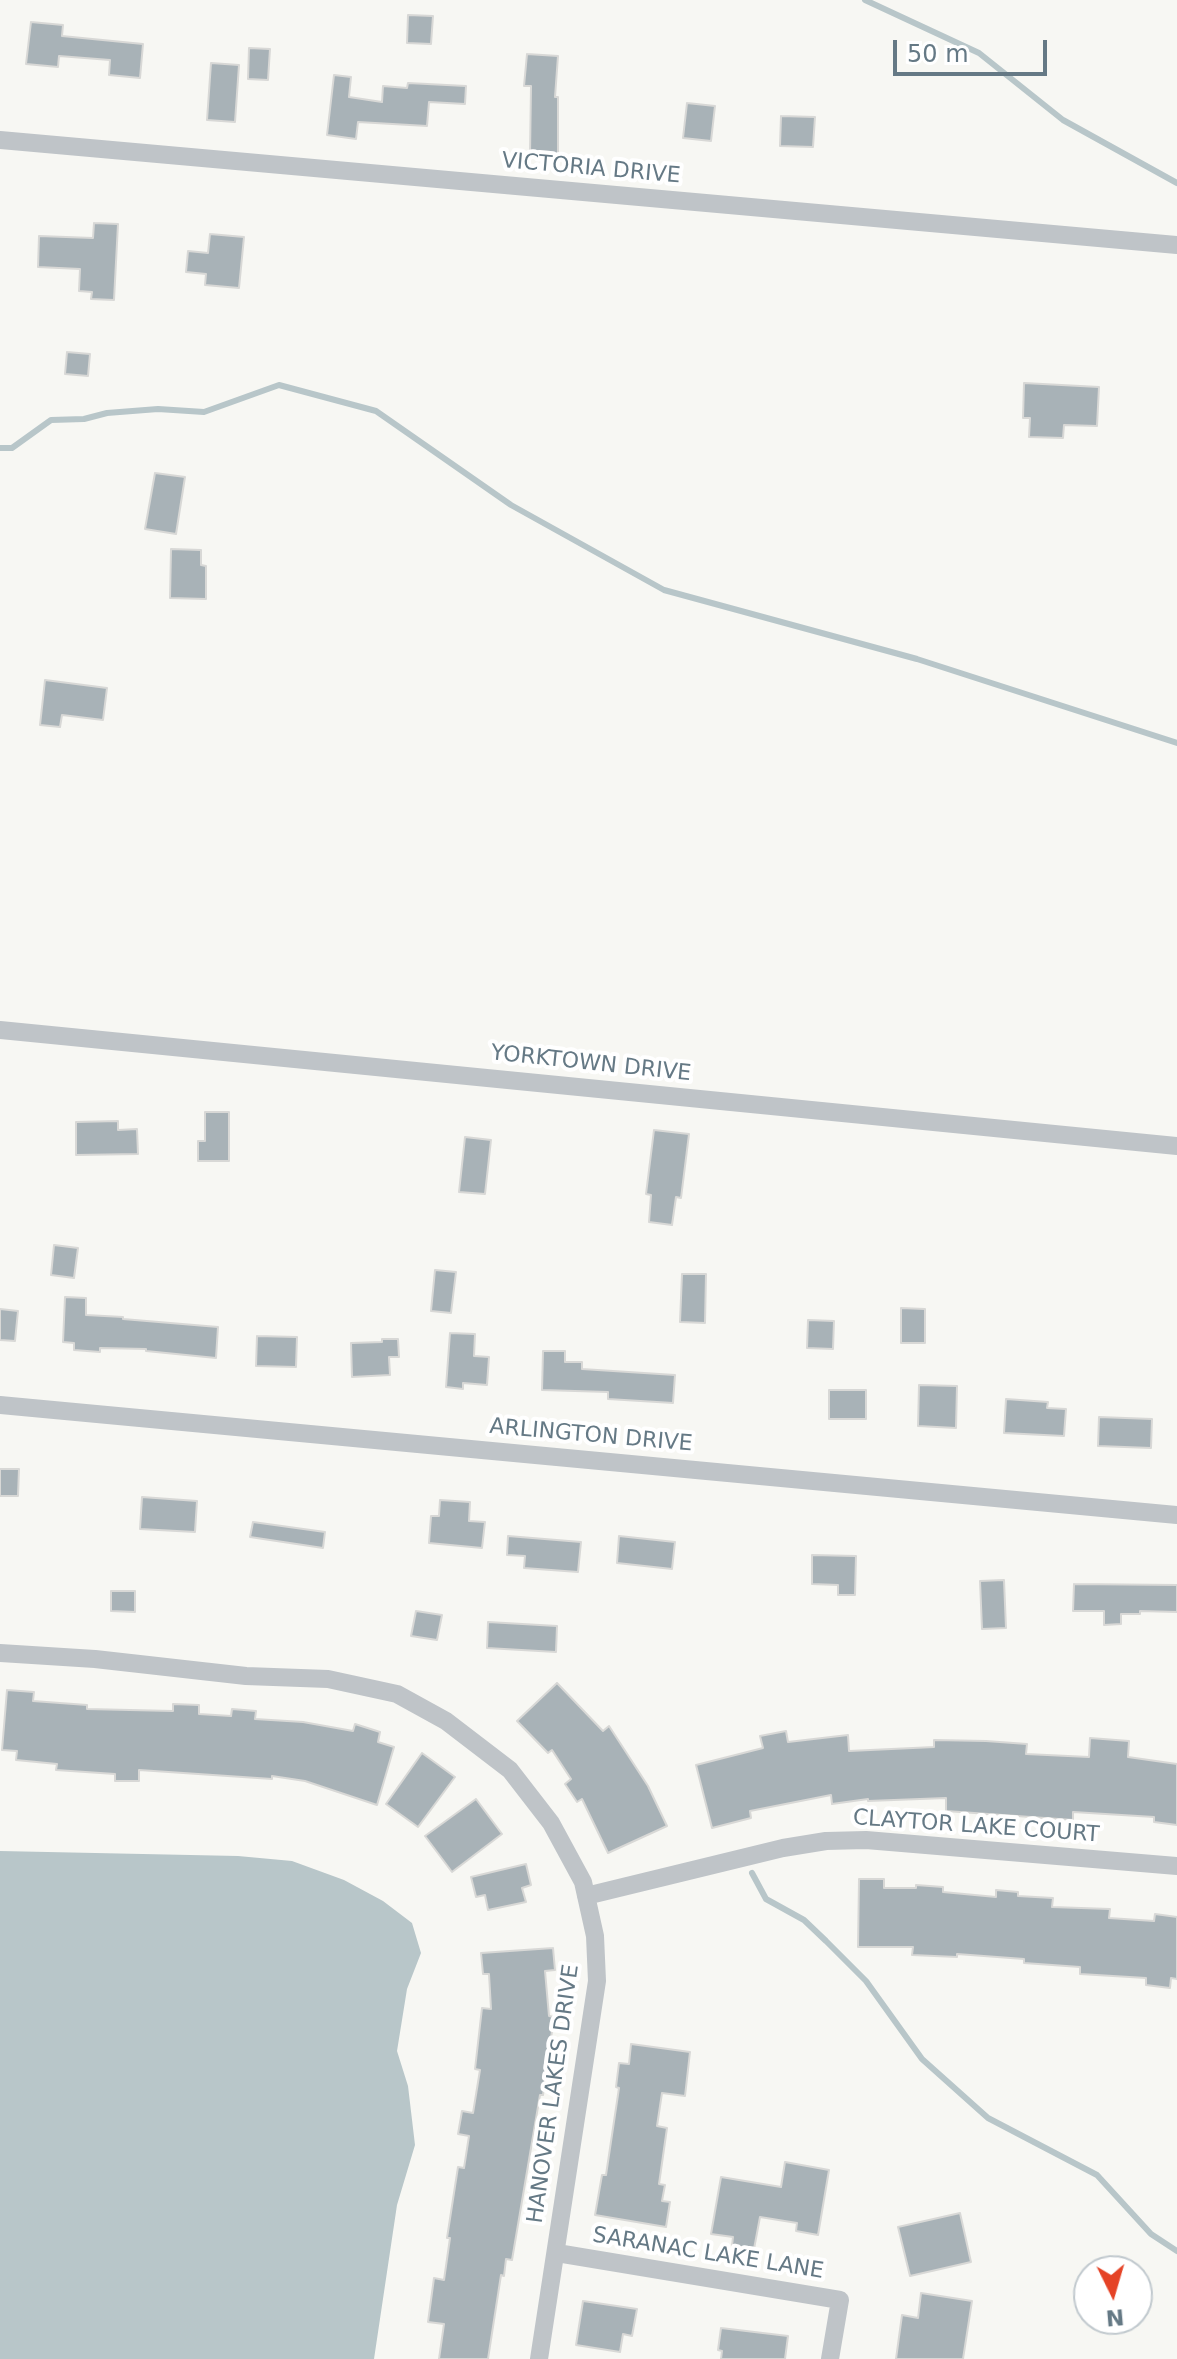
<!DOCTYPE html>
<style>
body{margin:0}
#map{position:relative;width:1177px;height:2359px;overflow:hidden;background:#f7f7f3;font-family:"DejaVu Sans",sans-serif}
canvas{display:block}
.north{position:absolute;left:1073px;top:2255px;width:80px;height:80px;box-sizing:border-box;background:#fff;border:2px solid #c1c9ce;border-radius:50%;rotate:175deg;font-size:22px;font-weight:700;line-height:32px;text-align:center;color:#657985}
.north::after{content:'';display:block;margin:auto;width:28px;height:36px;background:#e54326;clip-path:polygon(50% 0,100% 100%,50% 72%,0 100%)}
.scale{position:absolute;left:893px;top:40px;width:154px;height:36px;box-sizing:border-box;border:4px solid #657985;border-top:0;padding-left:10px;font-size:24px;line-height:28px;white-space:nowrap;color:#657985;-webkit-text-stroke:6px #fff;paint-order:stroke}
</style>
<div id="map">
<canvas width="1177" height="2359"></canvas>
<div class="north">N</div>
<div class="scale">50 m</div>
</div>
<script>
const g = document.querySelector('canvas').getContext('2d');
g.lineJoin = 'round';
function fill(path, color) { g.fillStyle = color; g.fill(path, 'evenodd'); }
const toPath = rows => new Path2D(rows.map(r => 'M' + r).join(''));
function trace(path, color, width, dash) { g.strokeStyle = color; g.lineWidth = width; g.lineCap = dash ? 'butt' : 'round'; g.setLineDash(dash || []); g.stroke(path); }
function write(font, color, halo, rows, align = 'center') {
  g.font = font + ' "DejaVu Sans",sans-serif'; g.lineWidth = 8; g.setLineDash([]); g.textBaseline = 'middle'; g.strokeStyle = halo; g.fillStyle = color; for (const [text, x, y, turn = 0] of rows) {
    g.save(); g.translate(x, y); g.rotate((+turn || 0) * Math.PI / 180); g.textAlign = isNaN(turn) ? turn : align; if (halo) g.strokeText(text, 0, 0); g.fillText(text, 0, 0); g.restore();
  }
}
const water = toPath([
 [0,1851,238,1856,292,1861,344,1880,383,1901,412,1923,421,1953,407,1989,397,2051,408,2086,415,2145,397,2205,374,2359,0,2359]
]);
const stream = toPath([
 [865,0,979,53,1063,120,1177,183],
 [0,448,12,448,51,420,84,419,107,413,158,409,204,412,279,385,376,411,511,505,664,590,917,659,1177,743],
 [752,1873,766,1899,804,1920,826,1941,866,1981,922,2059,988,2118,1097,2175,1151,2234,1177,2251]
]);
const building = toPath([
 [408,15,433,16,431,44,407,43,408,15],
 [31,22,63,25,62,36,143,44,140,78,109,75,110,60,59,56,58,67,26,64,31,22],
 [249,48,270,49,268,80,248,79,249,48],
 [527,54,558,56,555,97,558,97,558,155,530,155,531,86,524,86,527,54],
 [211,63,239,65,235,122,207,120,211,63],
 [334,75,351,77,349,97,382,102,383,86,407,88,408,83,466,86,465,104,429,102,427,126,358,122,356,139,327,135,334,75],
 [687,103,715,106,711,141,683,138,687,103],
 [781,116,815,117,813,147,780,146,781,116],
 [94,223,118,224,114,300,91,299,92,292,79,291,80,269,38,267,39,236,93,238,94,223],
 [210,234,244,237,239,288,205,285,206,274,186,272,188,251,208,253,210,234],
 [67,352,90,354,88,376,65,374,67,352],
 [1024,383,1099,387,1097,426,1064,425,1063,438,1029,437,1030,418,1023,418,1024,383],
 [155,473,185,477,176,534,145,529,155,473],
 [171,549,201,550,201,565,206,566,206,599,170,598,171,549],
 [45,680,107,688,103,720,62,715,60,727,40,725,45,680],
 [205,1112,229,1112,229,1161,198,1161,198,1141,205,1141,205,1112],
 [118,1121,118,1130,137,1129,138,1154,76,1155,76,1122,118,1121],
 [654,1130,689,1134,681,1198,676,1197,672,1225,649,1222,651,1195,646,1194,654,1130],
 [465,1137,491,1140,485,1194,459,1192,465,1137],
 [54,1245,78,1248,74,1278,51,1275,54,1245],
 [435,1270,456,1272,451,1313,431,1311,435,1270],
 [682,1274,706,1274,705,1323,680,1322,682,1274],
 [65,1297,86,1298,86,1315,123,1317,123,1319,218,1327,216,1358,146,1351,146,1349,100,1348,100,1352,74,1350,74,1343,63,1342,65,1297],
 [901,1308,925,1309,925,1343,901,1343,901,1308],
 [0,1309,18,1311,15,1341,0,1340,0,1309],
 [808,1320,834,1321,833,1349,807,1348,808,1320],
 [450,1333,475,1334,474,1356,489,1357,487,1385,463,1383,463,1389,446,1387,450,1333],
 [257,1336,297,1337,296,1367,256,1366,257,1336],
 [382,1339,398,1339,399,1357,389,1357,390,1375,352,1377,351,1343,382,1342,382,1339],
 [543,1351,565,1351,565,1362,582,1362,582,1369,675,1375,673,1403,608,1399,608,1392,542,1390,543,1351],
 [919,1385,957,1386,956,1428,918,1426,919,1385],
 [829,1390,866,1390,866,1419,829,1419,829,1390],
 [1006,1399,1048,1402,1047,1408,1066,1409,1064,1436,1004,1433,1006,1399],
 [1099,1417,1152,1419,1151,1448,1098,1446,1099,1417],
 [0,1469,19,1469,18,1496,0,1496,0,1469],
 [142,1497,197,1501,195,1532,140,1529,142,1497],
 [440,1500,470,1502,469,1521,485,1522,482,1548,429,1543,431,1516,439,1516,440,1500],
 [253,1522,325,1532,323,1548,250,1537,253,1522],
 [508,1536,581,1542,578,1572,524,1568,525,1556,507,1555,508,1536],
 [619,1536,675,1542,672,1569,617,1563,619,1536],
 [812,1555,856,1556,855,1595,838,1595,838,1585,812,1584,812,1555],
 [1004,1580,1006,1628,982,1629,980,1581,1004,1580],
 [1074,1584,1177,1585,1177,1612,1140,1611,1140,1614,1121,1614,1121,1624,1104,1625,1104,1611,1073,1611,1074,1584],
 [111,1591,135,1591,135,1612,111,1611,111,1591],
 [416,1611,442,1615,437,1640,411,1636,416,1611],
 [488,1622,557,1626,556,1652,487,1648,488,1622],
 [557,1683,603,1731,609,1726,648,1786,667,1826,608,1853,582,1799,577,1802,565,1784,571,1779,552,1750,548,1753,517,1721,557,1683],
 [7,1690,34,1692,33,1701,87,1705,87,1709,173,1711,173,1704,199,1705,199,1714,231,1716,232,1709,256,1711,255,1719,303,1722,353,1731,355,1724,380,1732,378,1742,394,1747,377,1805,305,1781,272,1776,272,1779,139,1770,139,1781,115,1781,115,1774,56,1770,57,1764,16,1760,17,1751,2,1750,7,1690],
 [786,1731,788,1742,848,1735,849,1751,934,1747,934,1740,986,1741,1027,1744,1026,1754,1089,1757,1090,1738,1129,1741,1128,1757,1177,1764,1177,1825,1154,1822,1154,1817,1073,1812,1073,1820,946,1811,946,1798,868,1801,868,1799,832,1804,831,1795,750,1811,751,1818,712,1828,696,1765,763,1748,760,1736,786,1731],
 [422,1753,455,1777,418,1827,386,1804,422,1753],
 [476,1799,502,1834,452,1872,425,1836,476,1799],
 [526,1864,531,1885,522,1888,526,1902,488,1910,485,1895,476,1897,471,1877,526,1864],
 [859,1879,884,1879,884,1888,916,1888,916,1885,943,1887,943,1892,996,1897,996,1890,1018,1892,1018,1896,1053,1898,1052,1907,1110,1909,1109,1918,1154,1921,1155,1914,1177,1917,1177,1979,1171,1978,1170,1988,1146,1985,1146,1978,1080,1974,1080,1967,1024,1963,1024,1959,957,1954,957,1957,912,1955,913,1947,858,1947,859,1879],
 [553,1948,555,1970,545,1971,549,2016,554,2017,543,2095,540,2095,512,2260,506,2259,504,2276,501,2275,488,2359,439,2359,444,2324,428,2322,434,2278,444,2280,450,2238,447,2238,458,2167,464,2168,469,2136,458,2134,462,2111,473,2113,480,2070,475,2069,482,2008,491,2009,489,1974,483,1974,481,1953,553,1948],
 [631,2044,690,2052,685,2096,662,2093,657,2126,667,2128,659,2184,665,2185,662,2201,670,2202,666,2227,595,2215,602,2175,606,2175,619,2088,616,2087,619,2063,629,2064,631,2044],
 [785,2162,829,2170,818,2235,796,2231,797,2223,760,2217,754,2249,732,2246,733,2237,711,2234,721,2177,781,2187,785,2162],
 [960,2213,971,2262,910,2276,898,2227,960,2213],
 [921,2293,972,2301,963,2359,896,2359,902,2315,918,2318,921,2293],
 [583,2301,637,2309,632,2336,623,2334,620,2352,576,2345,583,2301],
 [721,2328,788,2336,785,2359,721,2359,722,2351,718,2350,721,2328]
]);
const minor = toPath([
 [0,140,1177,245],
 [0,1030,1177,1146],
 [0,1405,1177,1515],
 [0,1653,95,1659,246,1676,328,1679,397,1694,446,1721,510,1770,551,1823,583,1882,595,1936,597,1981,539,2359],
 [586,1896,783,1848,826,1841,866,1840,1177,1866],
 [557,2253,840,2300,830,2359]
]);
const streetNames = [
 ["VICTORIA DRIVE",591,169,5],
 ["YORKTOWN DRIVE",591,1064,6],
 ["ARLINGTON DRIVE",591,1436,5],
 ["CLAYTOR LAKE COURT",976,1827,4],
 ["HANOVER LAKES DRIVE",554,2094,-82],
 ["SARANAC LAKE LANE",708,2254,9]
];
fill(water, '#b8c6c9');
trace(stream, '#b8c6c9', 6);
fill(building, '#a8b2b7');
trace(building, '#d8d8d6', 2);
trace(minor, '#bfc4c8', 18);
write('22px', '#657985', '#fff', streetNames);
</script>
